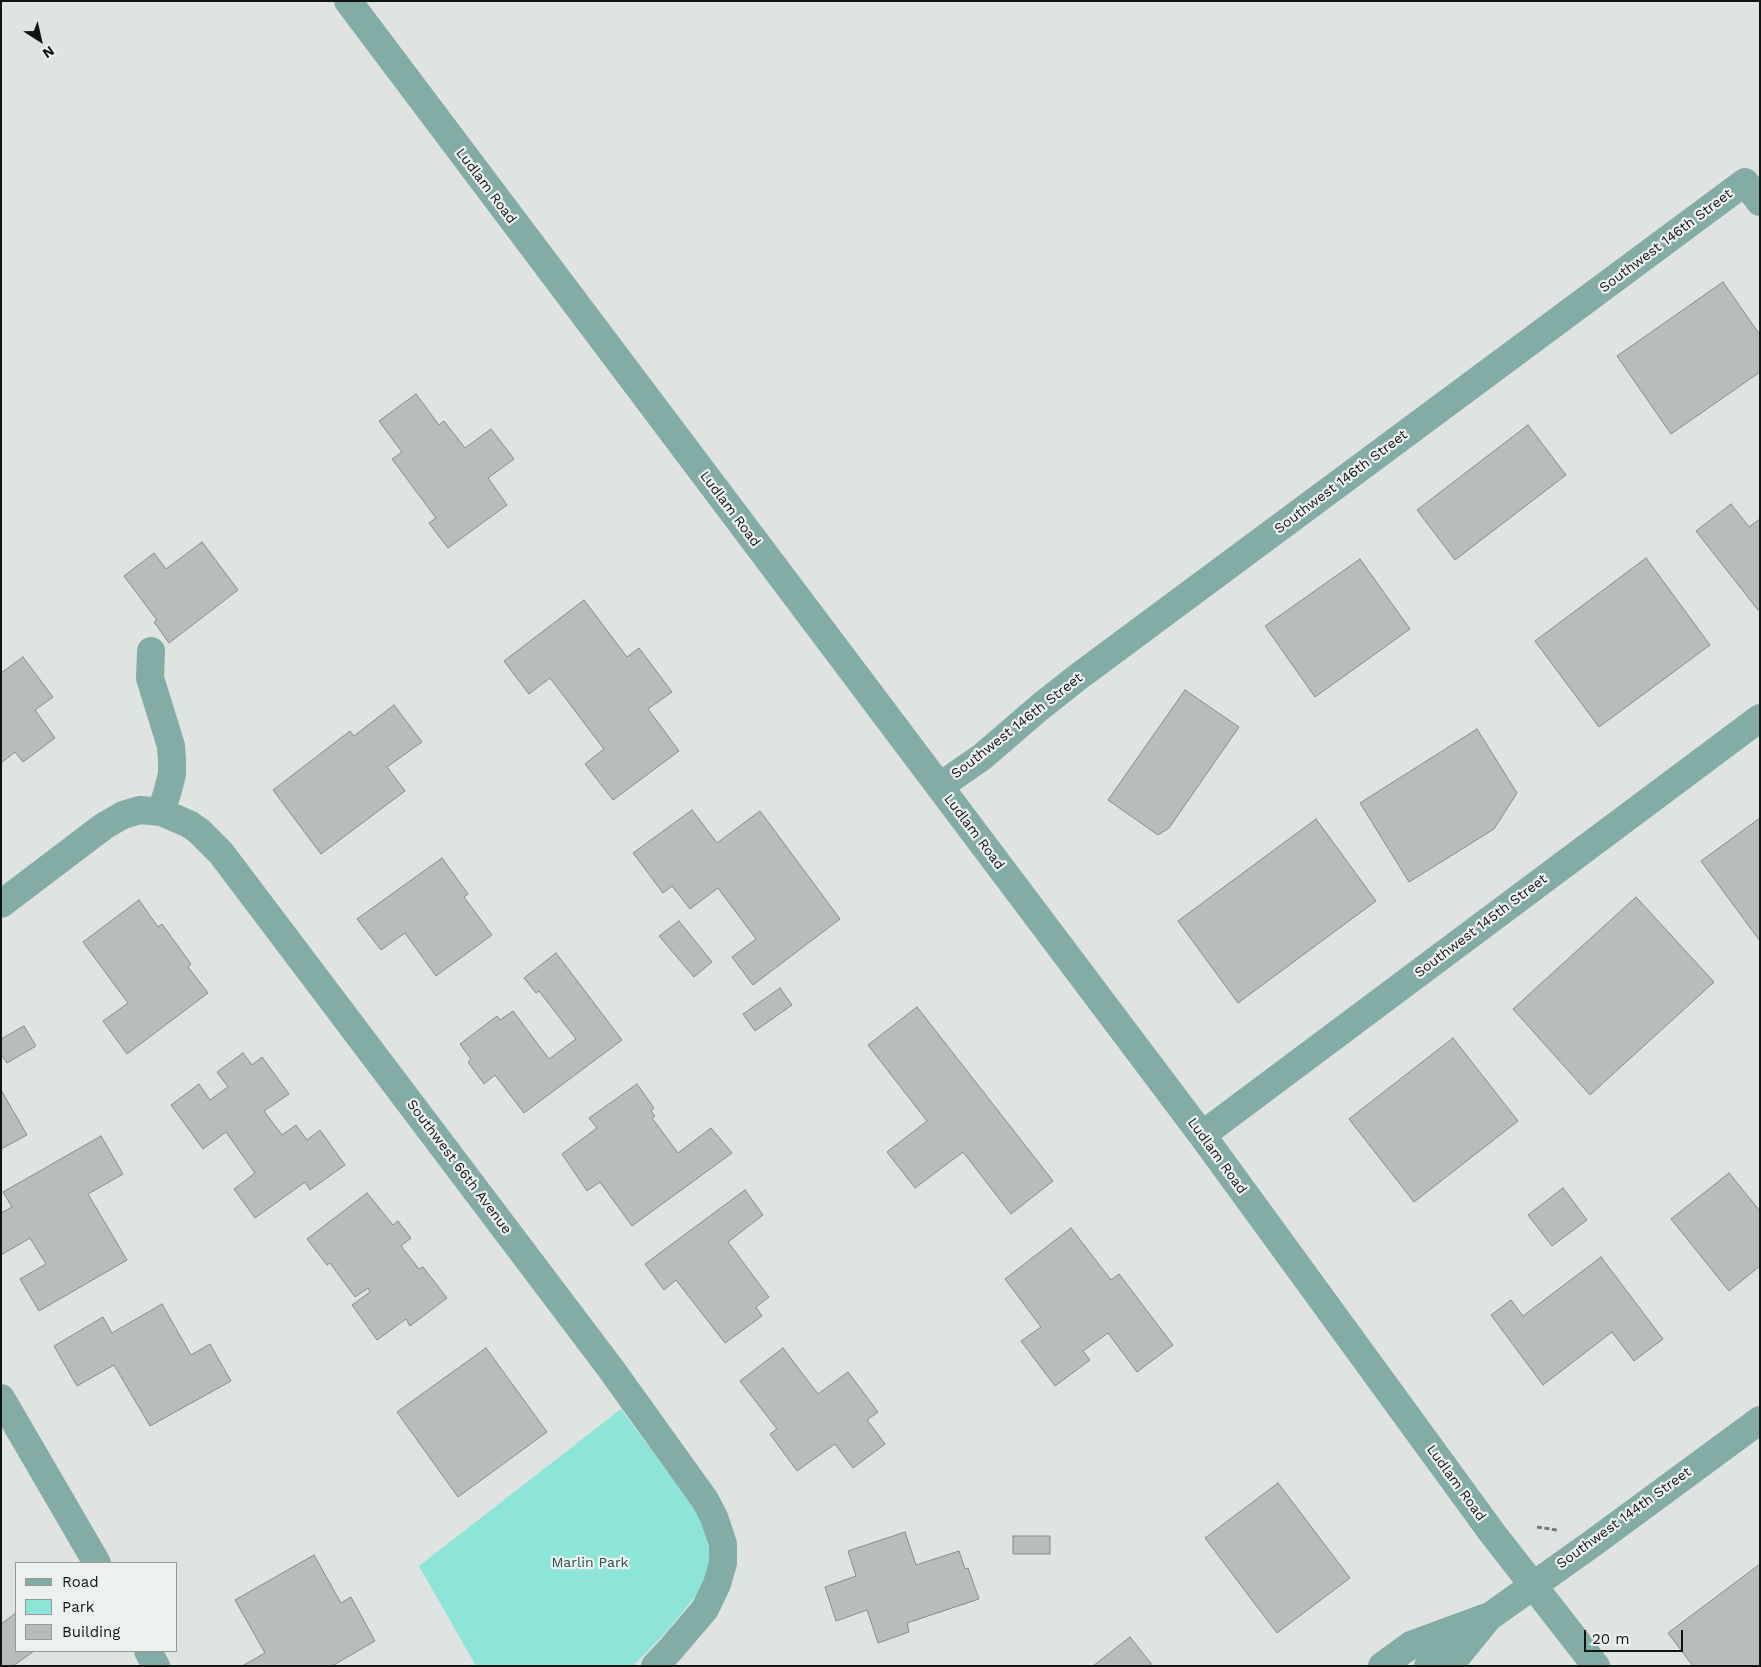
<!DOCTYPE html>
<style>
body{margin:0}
#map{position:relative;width:1761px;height:1667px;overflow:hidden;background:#dfe4e3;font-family:"Work Sans",sans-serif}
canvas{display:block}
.frame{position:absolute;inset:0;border:2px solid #121414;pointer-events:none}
.legend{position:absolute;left:15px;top:1562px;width:162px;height:90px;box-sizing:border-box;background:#ecf1f0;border:1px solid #959998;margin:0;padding:6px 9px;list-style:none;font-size:15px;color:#121414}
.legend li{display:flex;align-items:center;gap:10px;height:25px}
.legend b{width:25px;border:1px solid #959998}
.north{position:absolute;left:15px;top:15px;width:50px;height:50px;-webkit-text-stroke:4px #ecf1f0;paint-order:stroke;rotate:145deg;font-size:14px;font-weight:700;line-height:20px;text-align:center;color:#121414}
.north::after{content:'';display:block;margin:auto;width:18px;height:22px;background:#121414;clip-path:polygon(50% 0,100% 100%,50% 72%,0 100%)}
.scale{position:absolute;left:1584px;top:1630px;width:99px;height:22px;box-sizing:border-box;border:2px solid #121414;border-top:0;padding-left:6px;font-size:15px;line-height:18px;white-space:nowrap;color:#121414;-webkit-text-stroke:4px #ecf1f0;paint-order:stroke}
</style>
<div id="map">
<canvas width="1761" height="1667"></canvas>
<div class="frame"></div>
<ul class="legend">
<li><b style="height:6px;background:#82aca5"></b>Road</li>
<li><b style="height:14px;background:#8ce5d8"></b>Park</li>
<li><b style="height:14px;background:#b8bdbc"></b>Building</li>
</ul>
<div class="north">N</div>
<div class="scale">20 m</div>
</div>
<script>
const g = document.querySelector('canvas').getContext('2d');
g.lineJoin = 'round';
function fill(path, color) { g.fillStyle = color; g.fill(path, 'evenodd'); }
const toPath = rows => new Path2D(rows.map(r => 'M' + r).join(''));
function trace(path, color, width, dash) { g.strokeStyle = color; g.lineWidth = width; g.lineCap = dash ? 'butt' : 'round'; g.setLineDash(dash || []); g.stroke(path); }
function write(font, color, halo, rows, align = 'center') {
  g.font = font + ' "Work Sans",sans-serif'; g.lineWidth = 4.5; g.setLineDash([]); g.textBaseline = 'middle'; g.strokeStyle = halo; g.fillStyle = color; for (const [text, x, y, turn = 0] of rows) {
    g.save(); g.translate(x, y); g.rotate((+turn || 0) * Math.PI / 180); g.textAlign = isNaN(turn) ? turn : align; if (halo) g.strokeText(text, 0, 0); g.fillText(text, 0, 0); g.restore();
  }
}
const green = toPath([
 [621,1409,697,1512,705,1530,709,1550,710,1560,704,1586,666,1632,633,1666,476,1666,419,1566]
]);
const building = toPath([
 [1723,282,1760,335,1760,372,1671,434,1617,356,1723,282],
 [416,394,439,425,444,421,465,448,491,429,514,459,488,478,507,505,448,548,429,523,436,518,392,459,402,452,379,421,416,394],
 [1528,425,1566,475,1455,560,1417,510,1528,425],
 [1731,504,1749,527,1760,519,1760,608,1758,610,1696,531,1731,504],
 [202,542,238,590,169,643,154,622,157,620,124,576,154,553,166,569,202,542],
 [1646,558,1710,645,1599,727,1535,641,1646,558],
 [1360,559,1410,629,1315,697,1265,626,1360,559],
 [584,600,627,657,639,648,672,692,648,709,679,751,613,800,585,764,604,749,550,678,529,694,504,661,584,600],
 [23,657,53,697,35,710,55,738,23,762,15,752,1,763,1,673,23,657],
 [1185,690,1239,727,1169,828,1158,835,1108,800,1185,690],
 [394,705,422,742,387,767,405,791,321,854,273,790,350,731,354,736,394,705],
 [1477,729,1517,793,1494,829,1409,882,1360,803,1477,729],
 [692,810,717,843,760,811,840,919,753,985,732,957,756,939,718,888,690,909,672,886,663,893,633,853,692,810],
 [1760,818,1760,941,1701,861,1760,818],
 [1316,819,1376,901,1238,1003,1178,921,1316,819],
 [442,858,468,894,464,897,492,935,436,976,405,933,381,950,357,919,442,858],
 [1636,897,1714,982,1590,1095,1513,1009,1636,897],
 [139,900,158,927,162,924,191,964,188,967,208,993,127,1054,103,1021,128,1003,83,942,139,900],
 [679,921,712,962,694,977,659,936,679,921],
 [556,953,622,1040,524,1113,495,1075,484,1084,468,1062,471,1059,460,1044,497,1016,500,1020,513,1011,549,1059,576,1039,539,991,536,993,524,978,556,953],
 [780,988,792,1005,755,1031,743,1014,780,988],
 [917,1007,1053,1181,1011,1214,963,1152,915,1188,887,1152,927,1121,868,1045,917,1007],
 [24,1026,36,1046,7,1063,1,1054,1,1039,24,1026],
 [1453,1038,1518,1121,1414,1202,1349,1119,1453,1038],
 [243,1053,252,1065,262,1057,289,1094,264,1111,282,1135,296,1125,307,1140,320,1130,345,1165,310,1190,305,1182,255,1218,234,1189,255,1173,226,1132,203,1149,171,1105,199,1084,210,1100,228,1087,217,1072,243,1053],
 [637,1084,654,1108,651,1111,655,1116,652,1118,678,1153,711,1128,732,1153,632,1226,600,1182,587,1191,562,1154,597,1128,589,1118,637,1084],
 [1,1090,27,1135,1,1149,1,1090],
 [101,1136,123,1174,88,1194,127,1260,39,1311,20,1279,46,1264,30,1238,1,1255,1,1213,12,1207,3,1192,101,1136],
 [1729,1173,1760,1211,1760,1266,1729,1291,1671,1219,1729,1173],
 [1563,1188,1587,1220,1552,1246,1528,1215,1563,1188],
 [745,1190,763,1215,728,1242,769,1297,756,1307,762,1316,725,1343,676,1280,664,1290,645,1264,745,1190],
 [367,1193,393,1225,398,1221,411,1238,401,1246,419,1269,423,1267,447,1298,410,1326,406,1319,377,1340,352,1305,370,1292,368,1288,355,1297,330,1263,327,1265,307,1239,367,1193],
 [1071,1228,1111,1280,1119,1274,1173,1345,1137,1372,1108,1333,1083,1351,1090,1360,1055,1386,1021,1341,1041,1327,1005,1279,1071,1228],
 [1601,1257,1663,1339,1634,1361,1612,1332,1543,1385,1491,1315,1511,1300,1523,1316,1601,1257],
 [162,1304,191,1355,210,1344,231,1381,150,1426,114,1365,77,1386,54,1346,103,1317,112,1333,162,1304],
 [486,1348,547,1432,458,1497,397,1412,486,1348],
 [783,1348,818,1394,848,1372,878,1412,867,1420,885,1444,853,1468,835,1444,797,1471,770,1434,777,1429,740,1381,783,1348],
 [1278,1483,1350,1578,1277,1633,1205,1538,1278,1483],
 [905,1532,916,1565,959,1551,965,1569,968,1568,979,1599,907,1623,909,1632,878,1643,867,1610,836,1621,825,1587,856,1576,848,1551,905,1532],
 [1013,1536,1050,1536,1050,1554,1013,1554,1013,1536],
 [314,1555,341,1603,351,1597,375,1641,332,1666,242,1666,265,1653,235,1600,314,1555],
 [1760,1564,1760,1666,1693,1666,1668,1633,1760,1564],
 [16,1613,16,1651,34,1651,13,1666,1,1666,1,1624,16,1613],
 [1130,1637,1153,1666,1093,1666,1130,1637]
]);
const path = toPath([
 [1537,1527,1557,1530]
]);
const minor = toPath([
 [348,1,1202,1135,1493,1534,1596,1666],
 [151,651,150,678,171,746,172,760,172,774,168,790,161,812],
 [940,786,982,757,1040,707,1078,677,1745,182,1760,202],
 [1,904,104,826,123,815,140,810,161,812,189,824,199,831,221,853,611,1369,705,1500,714,1517,723,1544,723,1563,717,1584,705,1609,671,1649,655,1666],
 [1202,1135,1760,718],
 [1,1398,97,1563],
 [148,1651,156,1666],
 [1382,1666,1411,1645,1487,1617],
 [1428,1666,1455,1634],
 [1449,1666,1489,1617,1593,1543,1760,1420]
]);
const streetNames = [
 ["Ludlam Road",486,186,53],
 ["Southwest 146th Street",1666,241,-37],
 ["Southwest 146th Street",1341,482,-37],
 ["Ludlam Road",730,509,53],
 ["Southwest 146th Street",1017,726,-38],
 ["Ludlam Road",974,832,53],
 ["Southwest 145th Street",1481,926,-37],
 ["Ludlam Road",1217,1156,54],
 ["Southwest 66th Avenue",459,1167,53],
 ["Ludlam Road",1456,1483,54],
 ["Southwest 144th Street",1624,1518,-36]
];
const parkNames = [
 ["Marlin Park",590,1563]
];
fill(green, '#8ce5d8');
fill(building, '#b8bdbc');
trace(building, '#878b8b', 1);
trace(path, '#777a7a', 3, [5, 2.5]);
trace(minor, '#82aca5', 28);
write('14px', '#121414', '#ecf1f0', streetNames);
write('14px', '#24544d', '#ecf1f0', parkNames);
</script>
